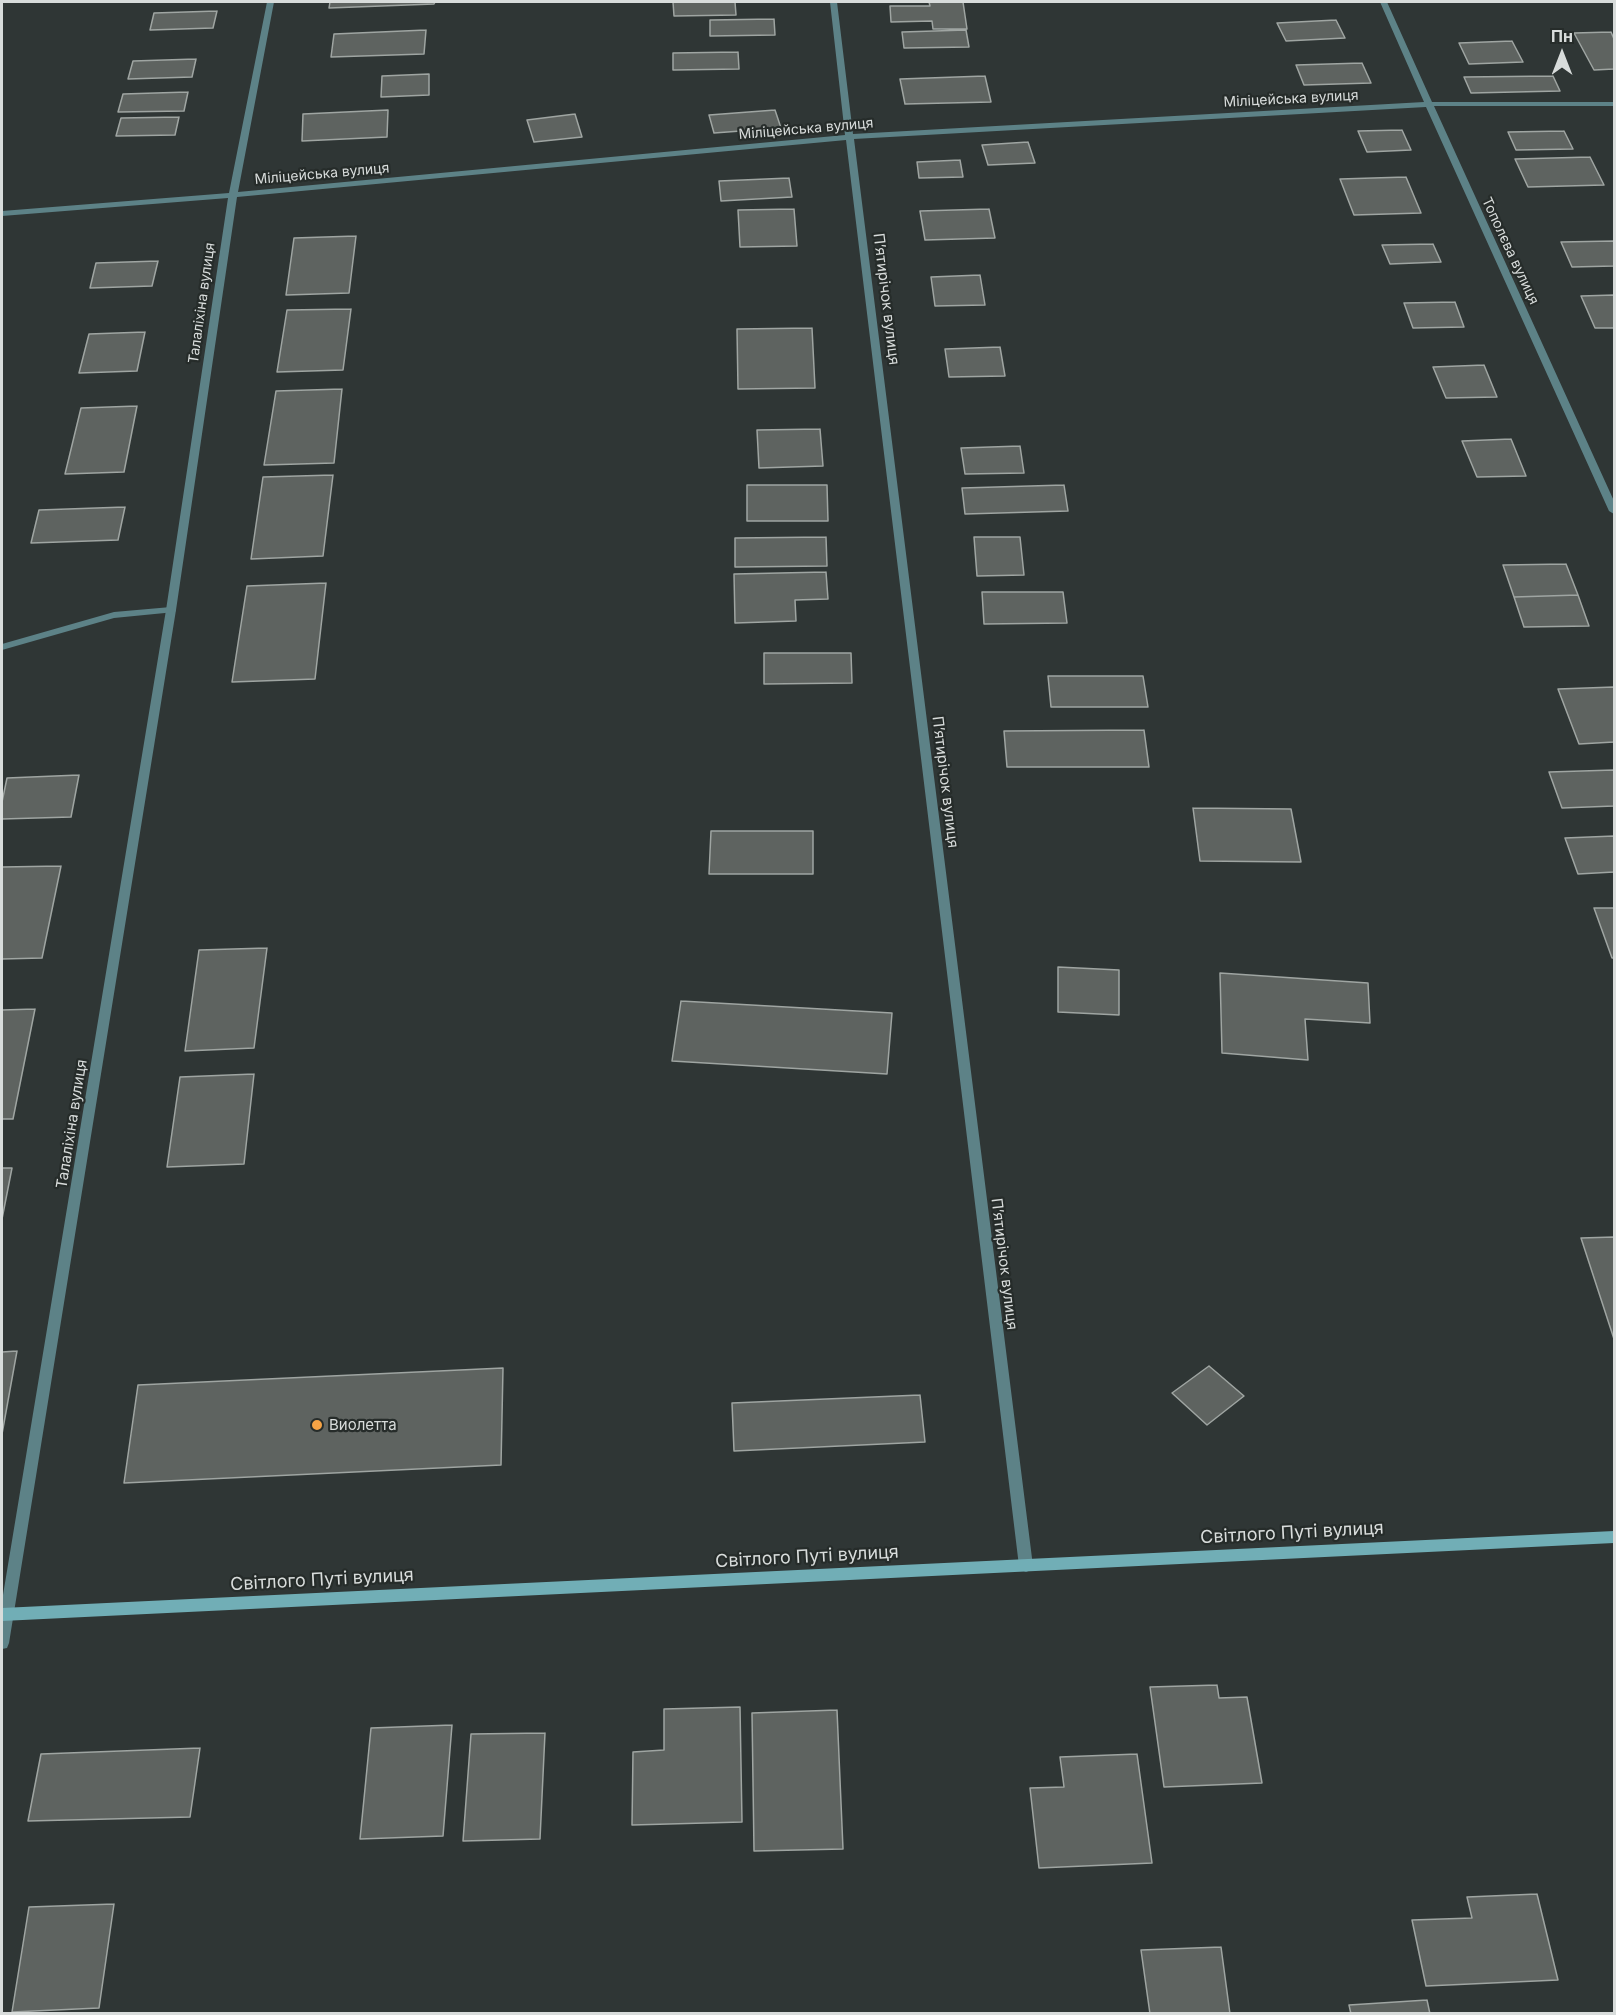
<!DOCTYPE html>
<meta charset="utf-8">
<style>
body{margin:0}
#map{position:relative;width:1616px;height:2015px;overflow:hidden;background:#2f3635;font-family:Inter,sans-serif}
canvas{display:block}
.frame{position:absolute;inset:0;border:3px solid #d8dcdb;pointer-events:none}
.north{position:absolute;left:1532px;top:24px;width:60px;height:60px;-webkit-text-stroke:4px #262c2a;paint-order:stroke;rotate:0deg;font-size:16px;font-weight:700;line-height:24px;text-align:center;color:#d8dcdb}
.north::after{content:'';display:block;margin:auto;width:21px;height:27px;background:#d8dcdb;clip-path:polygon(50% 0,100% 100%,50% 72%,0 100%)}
</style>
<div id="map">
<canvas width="1616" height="2015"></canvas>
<div class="frame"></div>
<div class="north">Пн</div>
</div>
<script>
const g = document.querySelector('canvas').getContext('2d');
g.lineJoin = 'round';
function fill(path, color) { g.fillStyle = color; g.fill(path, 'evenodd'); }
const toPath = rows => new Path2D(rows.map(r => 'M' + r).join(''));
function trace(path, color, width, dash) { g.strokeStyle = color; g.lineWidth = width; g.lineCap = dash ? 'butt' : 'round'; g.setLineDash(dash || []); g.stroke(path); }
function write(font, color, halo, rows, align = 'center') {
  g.font = font + ' Inter,sans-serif'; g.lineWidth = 4.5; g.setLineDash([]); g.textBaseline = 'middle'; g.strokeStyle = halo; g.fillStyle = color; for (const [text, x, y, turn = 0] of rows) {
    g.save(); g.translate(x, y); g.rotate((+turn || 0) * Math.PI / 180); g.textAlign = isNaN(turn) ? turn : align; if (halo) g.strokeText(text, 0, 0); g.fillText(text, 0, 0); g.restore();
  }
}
const building = toPath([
 [330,2,435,2,434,4,329,8,330,2],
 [673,2,735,2,736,15,674,16,673,2],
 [929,2,963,2,967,29,933,29,932,21,891,22,890,6,930,6,929,2],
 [217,11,213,28,150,30,154,13,217,11],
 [774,19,775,35,710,36,710,20,774,19],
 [1336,20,1345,38,1286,41,1277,23,1336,20],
 [426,30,424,54,331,57,334,34,426,30],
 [966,30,969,47,904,48,902,32,966,30],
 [1611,32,1614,39,1614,69,1594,70,1574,33,1611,32],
 [1512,41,1523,62,1469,64,1459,43,1512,41],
 [738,52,739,69,673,70,673,53,738,52],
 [196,59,192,77,128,79,133,61,196,59],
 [1362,63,1371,83,1304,85,1296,65,1362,63],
 [429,74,429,95,381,97,382,76,429,74],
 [985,76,991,102,905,104,900,79,985,76],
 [1553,76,1560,91,1471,93,1464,77,1553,76],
 [188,92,184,111,118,112,123,94,188,92],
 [388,110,387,137,302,141,303,114,388,110],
 [775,110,781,128,714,133,709,115,775,110],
 [575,114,582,137,534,142,527,120,575,114],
 [179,117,175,135,116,136,121,118,179,117],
 [1402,130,1411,150,1367,152,1358,131,1402,130],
 [1564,131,1573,149,1516,150,1508,132,1564,131],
 [1028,142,1035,163,988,165,982,145,1028,142],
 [1590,157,1604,185,1528,187,1515,159,1590,157],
 [960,160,963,177,919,178,917,162,960,160],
 [1406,177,1421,213,1354,215,1340,179,1406,177],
 [789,178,792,197,721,201,719,181,789,178],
 [794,209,797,246,740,247,738,210,794,209],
 [989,209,995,238,925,240,920,211,989,209],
 [356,236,349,293,286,295,294,238,356,236],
 [1614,241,1614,266,1572,267,1561,242,1614,241],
 [1433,244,1441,262,1390,264,1382,245,1433,244],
 [158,261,152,286,90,288,96,263,158,261],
 [980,275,985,305,935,306,931,277,980,275],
 [1614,295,1614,328,1595,328,1581,296,1614,295],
 [1455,302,1464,327,1413,328,1404,303,1455,302],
 [351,309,343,370,277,372,287,310,351,309],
 [812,328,815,388,738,389,737,329,812,328],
 [145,332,137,371,79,373,89,334,145,332],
 [1000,347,1005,376,949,377,945,349,1000,347],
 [1484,365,1497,397,1446,398,1433,367,1484,365],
 [342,389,334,463,264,465,276,391,342,389],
 [137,406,124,472,65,474,81,408,137,406],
 [820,429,823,466,759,468,757,430,820,429],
 [1511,439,1526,476,1477,477,1462,441,1511,439],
 [1020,446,1024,473,965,474,961,448,1020,446],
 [333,475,323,556,251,559,263,477,333,475],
 [747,485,827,485,828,521,747,521,747,485],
 [1064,485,1068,511,965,514,962,488,1064,485],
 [125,507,118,540,31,543,39,510,125,507],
 [826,537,827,566,735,567,735,538,826,537],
 [974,537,1020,537,1024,575,977,576,974,537],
 [1566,564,1578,595,1514,597,1503,565,1566,564],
 [826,572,828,599,795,600,796,621,735,623,734,574,826,572],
 [326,583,315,679,232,682,247,586,326,583],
 [982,592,1063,592,1067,623,984,624,982,592],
 [1578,595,1589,626,1524,627,1514,597,1578,595],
 [764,653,851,653,852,683,764,684,764,653],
 [1048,676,1143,676,1148,707,1051,707,1048,676],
 [1614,687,1614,742,1579,744,1558,689,1614,687],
 [1144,730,1149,767,1007,767,1004,731,1144,730],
 [1614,770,1614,806,1562,808,1549,772,1614,770],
 [79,775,71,817,2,819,2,802,7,778,79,775],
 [1193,808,1291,809,1301,862,1200,861,1193,808],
 [711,831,813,831,813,874,709,874,711,831],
 [1614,836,1614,872,1578,874,1565,838,1614,836],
 [61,866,42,958,2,959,2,867,61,866],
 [1594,908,1614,908,1614,958,1612,958,1594,908],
 [267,948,254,1048,185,1051,199,950,267,948],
 [1058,967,1119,970,1119,1015,1058,1012,1058,967],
 [1220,973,1368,983,1370,1023,1305,1019,1308,1060,1222,1053,1220,973],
 [681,1001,892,1013,887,1074,672,1061,681,1001],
 [35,1009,13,1119,2,1119,2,1010,35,1009],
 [254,1074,244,1164,167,1167,180,1077,254,1074],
 [2,1168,12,1168,2,1219,2,1168],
 [1614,1237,1614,1339,1581,1238,1614,1237],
 [17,1351,2,1434,2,1352,17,1351],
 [1209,1366,1244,1396,1207,1425,1172,1393,1209,1366],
 [503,1368,501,1465,124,1483,138,1385,503,1368],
 [920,1395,925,1442,734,1451,732,1403,920,1395],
 [1217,1685,1219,1698,1247,1697,1262,1783,1164,1787,1150,1687,1217,1685],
 [740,1707,742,1822,632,1825,633,1752,664,1750,664,1709,740,1707],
 [837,1710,843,1849,754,1851,752,1713,837,1710],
 [452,1725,443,1836,360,1839,371,1728,452,1725],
 [545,1733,540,1839,463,1841,471,1734,545,1733],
 [200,1748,190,1817,28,1821,41,1754,200,1748],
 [1137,1754,1152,1863,1039,1868,1030,1788,1064,1787,1060,1757,1137,1754],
 [1537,1894,1558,1980,1426,1986,1412,1920,1472,1918,1467,1897,1537,1894],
 [114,1904,99,2008,12,2012,29,1907,114,1904],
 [1221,1947,1230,2014,1150,2014,1141,1950,1221,1947],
 [1427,2000,1430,2014,1351,2014,1349,2005,1427,2000]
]);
const service = toPath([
 [171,607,176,610,175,612,114,618,2,650,2,644,114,612,171,607]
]);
const minor = toPath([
 [267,2,274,2,238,192,845,135,830,2,837,2,853,134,1424,102,1380,2,1387,2,1432,102,1614,102,1614,106,1434,106,1614,501,1614,514,1609,511,1426,107,854,139,1033,1566,1031,1570,1026,1572,1021,1570,1019,1566,846,140,237,197,176,610,9,1643,7,1648,2,1649,2,1601,166,610,228,198,2,216,2,211,229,193,267,2]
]);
const secondary = toPath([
 [1614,1531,1614,1543,2,1621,2,1608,1614,1531]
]);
const markers = [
 [317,1425,6,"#f5a345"]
];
const farStreetnames = [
 ["Міліцейська вулиця",1291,99,-3],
 ["Міліцейська вулиця",806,129,-5],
 ["Міліцейська вулиця",322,174,-5],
 ["Тополєва вулиця",1510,251,65],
 ["Талаліхіна вулиця",202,303,-82]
];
const streetNames = [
 ["П’ятирічок вулиця",886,299,83],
 ["П’ятирічок вулиця",945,782,83],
 ["Талаліхіна вулиця",72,1124,-81],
 ["П’ятирічок вулиця",1004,1264,83]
];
const poiNames = [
 ["Виолетта",329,1425]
];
const nearStreetnames = [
 ["Світлого Путі вулиця",1292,1533,-3],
 ["Світлого Путі вулиця",807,1557,-3],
 ["Світлого Путі вулиця",322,1580,-3]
];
fill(building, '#5e6360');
trace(building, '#9fa5a2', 1.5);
fill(service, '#5d8287');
fill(minor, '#5d8287');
fill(secondary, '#71aeb6');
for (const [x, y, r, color] of markers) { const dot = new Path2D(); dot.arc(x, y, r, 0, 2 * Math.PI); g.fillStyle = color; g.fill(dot); trace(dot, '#262c2a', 2); }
write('14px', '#d8dcdb', '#262c2a', farStreetnames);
write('15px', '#d8dcdb', '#262c2a', streetNames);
write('15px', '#d8dcdb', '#262c2a', poiNames, 'left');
write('18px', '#d8dcdb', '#262c2a', nearStreetnames);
</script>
